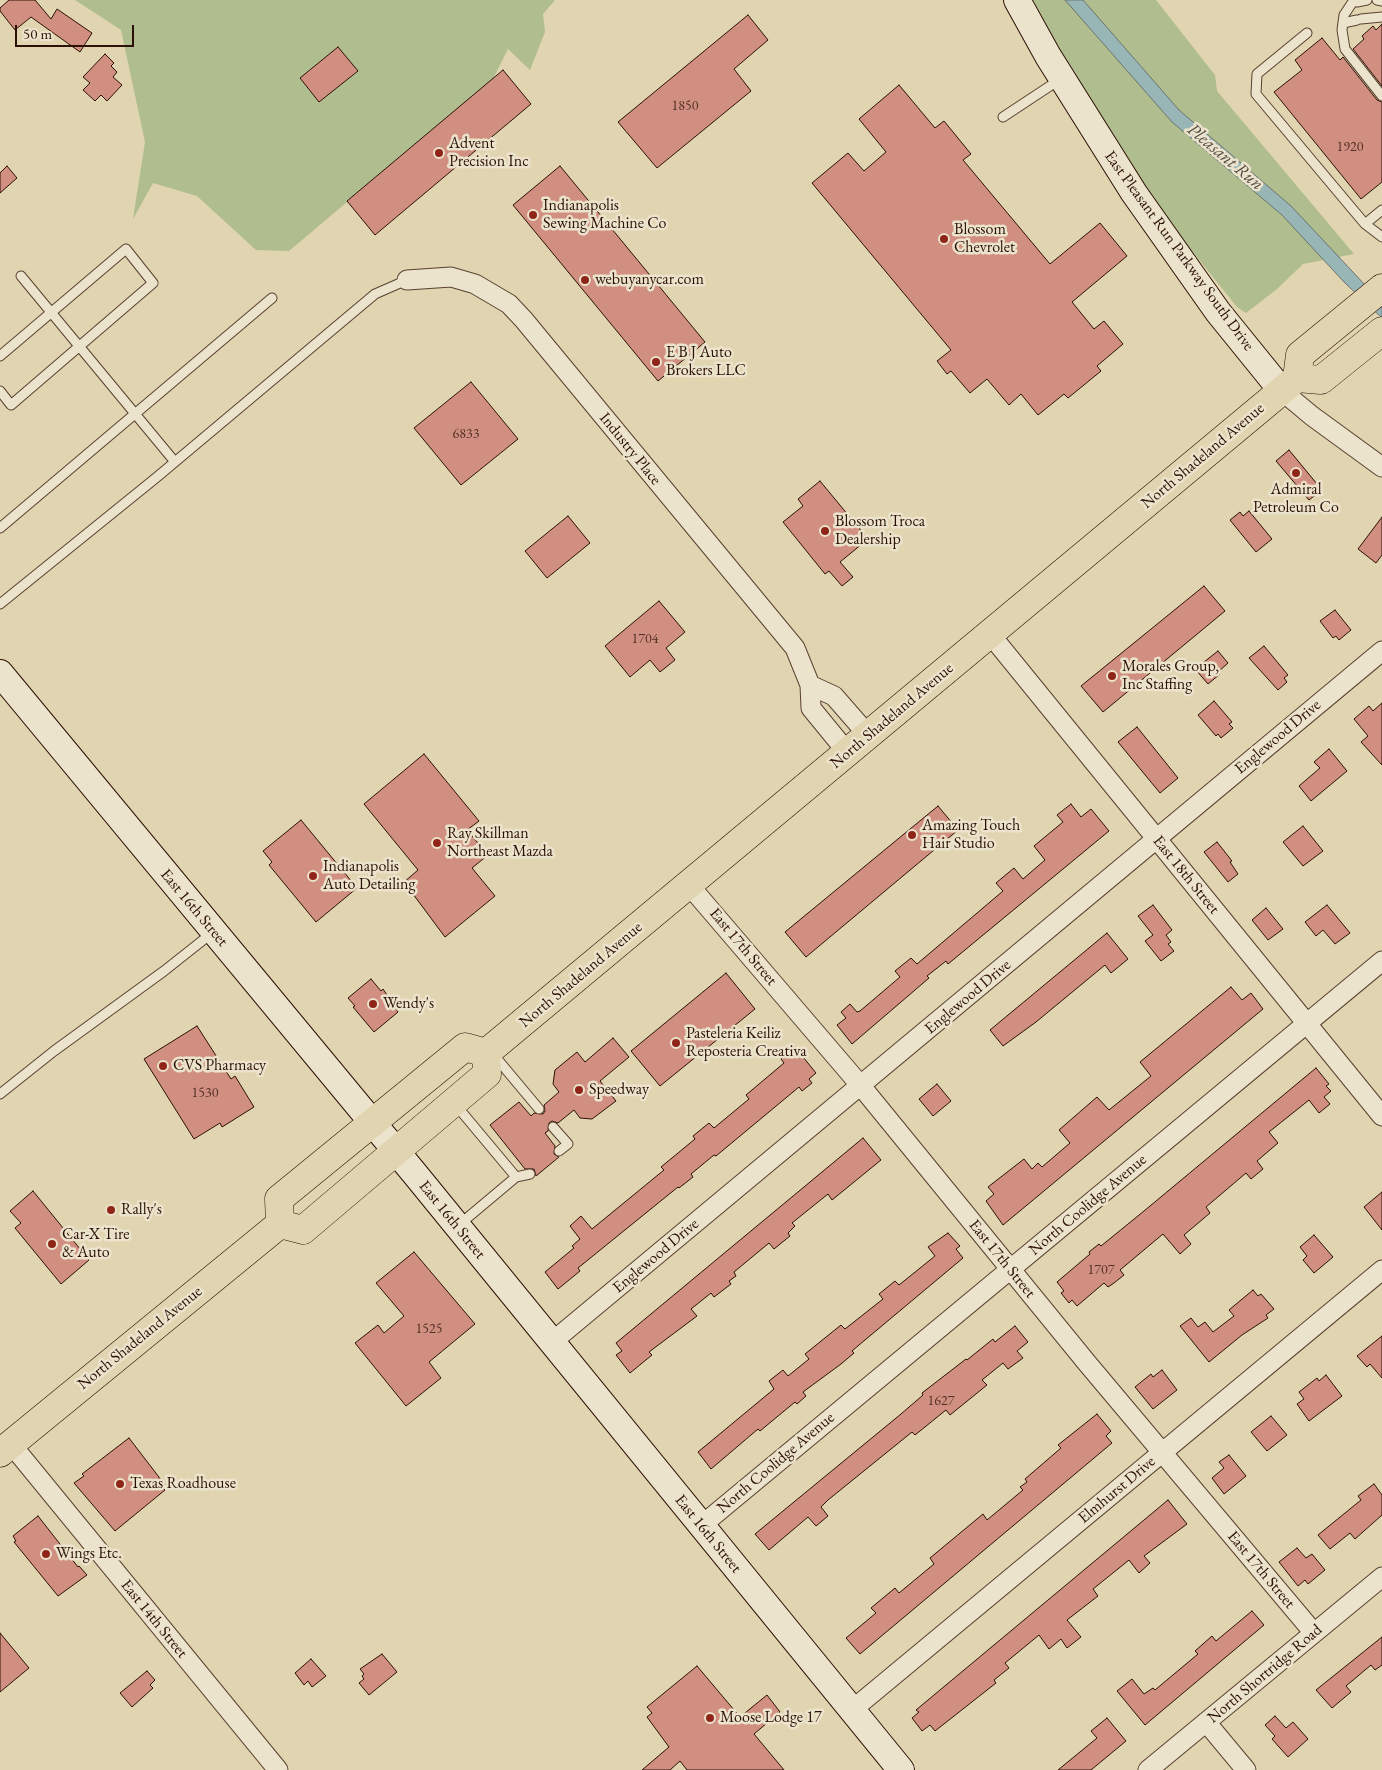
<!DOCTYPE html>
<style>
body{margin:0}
#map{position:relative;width:1382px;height:1770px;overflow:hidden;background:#e1d4b0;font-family:"EB Garamond",serif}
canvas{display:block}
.scale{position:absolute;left:15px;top:25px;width:119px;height:22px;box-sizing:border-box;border:2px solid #2b1005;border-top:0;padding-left:6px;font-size:15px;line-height:18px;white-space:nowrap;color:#2b1005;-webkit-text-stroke:4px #ece3cc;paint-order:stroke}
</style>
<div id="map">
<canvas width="1382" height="1770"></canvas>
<div class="scale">50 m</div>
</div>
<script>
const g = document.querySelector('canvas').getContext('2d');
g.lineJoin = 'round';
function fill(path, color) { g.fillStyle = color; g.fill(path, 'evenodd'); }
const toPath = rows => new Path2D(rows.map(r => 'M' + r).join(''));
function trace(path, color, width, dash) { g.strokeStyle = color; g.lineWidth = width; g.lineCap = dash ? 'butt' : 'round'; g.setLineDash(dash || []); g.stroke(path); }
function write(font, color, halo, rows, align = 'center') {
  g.font = font + ' "EB Garamond",serif'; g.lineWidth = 5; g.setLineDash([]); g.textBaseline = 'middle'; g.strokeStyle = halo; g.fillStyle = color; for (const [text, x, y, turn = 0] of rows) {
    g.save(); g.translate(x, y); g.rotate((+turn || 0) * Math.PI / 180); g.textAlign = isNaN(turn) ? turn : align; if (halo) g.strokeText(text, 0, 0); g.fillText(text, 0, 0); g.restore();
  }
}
const green = toPath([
 [75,0,555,0,543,14,545,32,530,70,508,49,493,79,289,251,256,250,197,196,153,183,133,219,145,142,121,30],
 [1033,0,1156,0,1215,75,1217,91,1354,254,1303,264,1277,289,1246,313,1237,307,1167,220,1123,154,1062,54]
]);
const water = toPath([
 [1065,0,1083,0,1179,110,1291,206,1382,303,1382,318,1344,282,1282,215,1172,122,1065,0]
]);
const building = toPath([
 [9,0,35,0,51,19,57,9,92,33,80,52,31,17,15,30,0,11,0,8,9,0],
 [748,15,768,40,734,69,751,91,657,168,618,122,748,15],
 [1382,24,1382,86,1353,49,1364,39,1362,36,1373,26,1376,30,1382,24],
 [1322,38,1340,60,1343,57,1377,100,1382,102,1382,182,1361,199,1274,92,1302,70,1295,60,1322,38],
 [338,47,358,71,319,102,300,78,338,47],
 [105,54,114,63,111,66,117,72,113,77,122,85,107,101,101,95,95,101,83,90,90,83,83,77,105,54],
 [503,70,531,104,375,235,347,201,503,70],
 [899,85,935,128,944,121,971,154,963,160,1050,264,1100,223,1127,256,1072,302,1094,329,1104,321,1123,344,1097,366,1101,371,1068,398,1064,394,1038,415,1021,394,1009,405,987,379,970,393,951,371,947,374,937,361,951,350,812,183,848,153,864,171,886,152,859,119,899,85],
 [7,166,17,178,0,193,0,173,7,166],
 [560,166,705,342,658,381,513,205,560,166],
 [471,382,518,439,461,485,414,428,471,382],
 [1289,450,1322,490,1309,500,1276,461,1289,450],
 [820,481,868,539,840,562,853,577,842,586,829,571,825,574,783,522,803,506,798,499,820,481],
 [1249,511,1272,539,1256,552,1230,520,1240,512,1243,516,1249,511],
 [568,516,590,543,547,578,525,551,568,516],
 [1382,517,1382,555,1376,563,1358,549,1382,517],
 [1204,586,1225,611,1103,712,1081,686,1204,586],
 [659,601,685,632,666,648,675,660,660,672,650,660,630,677,605,646,659,601],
 [1335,610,1351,630,1339,640,1336,636,1333,638,1320,621,1335,610],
 [1264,646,1288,675,1284,678,1287,682,1278,690,1249,658,1264,646],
 [1218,651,1228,663,1218,672,1220,674,1208,684,1195,669,1218,651],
 [1214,701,1232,722,1229,724,1233,728,1221,738,1218,734,1216,736,1198,715,1214,701],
 [1382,703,1382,765,1361,742,1368,736,1354,719,1369,706,1373,711,1382,703],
 [1137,727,1178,778,1160,793,1118,742,1137,727],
 [1329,749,1347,771,1311,801,1299,786,1320,768,1314,762,1329,749],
 [424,754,479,821,467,830,488,855,472,868,495,896,445,937,404,882,418,870,364,804,424,754],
 [1071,804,1081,817,1091,809,1109,831,948,964,946,961,927,976,929,978,852,1044,837,1025,846,1018,841,1012,850,1004,857,1012,860,1011,900,977,895,971,911,958,917,964,1003,891,996,883,1014,868,1023,879,1045,860,1034,846,1063,822,1057,815,1071,804],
 [938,806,958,830,806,957,785,932,938,806],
 [301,820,357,888,316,922,269,865,272,862,263,851,301,820],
 [1303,826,1323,851,1303,866,1283,842,1303,826],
 [1217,842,1232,861,1230,862,1238,874,1228,882,1204,852,1217,842],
 [1153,905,1172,930,1166,935,1171,942,1168,944,1174,951,1161,961,1145,941,1153,935,1138,916,1153,905],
 [1327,905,1350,933,1335,944,1323,930,1316,936,1305,922,1327,905],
 [1266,908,1283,929,1268,940,1252,920,1266,908],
 [1107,933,1128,959,1111,973,1105,965,1036,1022,1003,1046,990,1030,1107,933],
 [726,973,755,1009,660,1086,631,1051,726,973],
 [371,979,381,991,383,989,398,1012,374,1032,353,1007,355,1006,348,998,371,979],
 [1231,987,1242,1000,1251,993,1263,1009,1003,1225,986,1201,994,1194,988,1187,1024,1159,1032,1169,1038,1163,1042,1167,1070,1143,1059,1130,1097,1097,1109,1110,1151,1076,1140,1062,1231,987],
 [197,1026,231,1079,235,1076,254,1107,222,1127,220,1123,194,1139,144,1059,197,1026],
 [613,1038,629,1057,600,1081,616,1101,592,1119,580,1118,574,1110,558,1123,552,1121,549,1123,548,1131,545,1133,555,1146,554,1154,559,1157,536,1176,534,1169,525,1169,490,1125,519,1102,531,1116,534,1113,543,1114,545,1111,544,1105,559,1092,553,1084,555,1070,577,1052,585,1062,613,1038],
 [795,1047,816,1073,809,1079,812,1083,802,1091,799,1087,716,1156,714,1155,691,1174,693,1177,679,1188,678,1187,578,1268,580,1271,558,1289,545,1272,574,1248,572,1246,580,1239,570,1226,581,1216,592,1229,664,1170,661,1167,695,1139,693,1136,709,1123,714,1128,749,1099,746,1095,784,1063,781,1059,795,1047],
 [1316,1068,1329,1084,1326,1086,1331,1091,1324,1097,1330,1104,1319,1113,1309,1100,1269,1132,1278,1143,1257,1161,1263,1169,1251,1179,1246,1173,1206,1207,1210,1213,1184,1235,1191,1244,1180,1254,1163,1234,1120,1270,1124,1275,1114,1283,1108,1287,1104,1283,1077,1306,1072,1300,1069,1303,1061,1293,1064,1291,1057,1282,1090,1254,1089,1252,1099,1244,1101,1246,1144,1211,1316,1068],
 [937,1084,951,1101,933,1116,919,1099,937,1084],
 [863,1138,881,1160,832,1200,828,1194,792,1223,795,1226,788,1233,790,1236,774,1249,769,1243,734,1272,736,1276,729,1281,731,1284,714,1297,711,1293,691,1309,697,1316,649,1352,652,1355,630,1373,616,1355,622,1351,616,1343,863,1138],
 [33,1191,89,1260,61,1284,15,1228,21,1223,10,1211,33,1191],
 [1382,1192,1382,1230,1364,1207,1382,1192],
 [948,1233,960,1246,956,1249,963,1258,859,1345,852,1351,854,1353,841,1364,803,1392,806,1396,797,1404,795,1402,760,1431,758,1429,711,1469,698,1452,774,1389,769,1381,783,1370,788,1376,809,1359,805,1354,841,1325,845,1329,883,1299,879,1294,895,1281,899,1285,935,1256,928,1247,948,1233],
 [1314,1235,1333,1257,1314,1273,1303,1260,1307,1256,1300,1247,1314,1235],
 [414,1252,475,1324,429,1362,441,1378,406,1406,355,1343,378,1325,384,1333,404,1316,376,1283,414,1252],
 [1253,1290,1258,1296,1261,1294,1274,1309,1266,1315,1268,1318,1242,1335,1209,1362,1180,1326,1191,1318,1198,1327,1205,1322,1213,1332,1234,1316,1229,1310,1253,1290],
 [1015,1326,1028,1342,1017,1351,1023,1358,1008,1369,1003,1363,982,1380,987,1385,950,1415,946,1410,915,1435,912,1432,828,1500,821,1507,828,1516,816,1526,808,1517,769,1550,755,1534,901,1414,923,1395,922,1393,966,1359,967,1360,993,1339,995,1342,1015,1326],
 [1382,1336,1382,1378,1370,1364,1367,1367,1357,1356,1382,1336],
 [1162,1370,1177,1390,1153,1409,1135,1387,1151,1374,1153,1377,1162,1370],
 [1326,1375,1342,1396,1309,1421,1297,1404,1304,1399,1299,1392,1317,1378,1319,1381,1326,1375],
 [1097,1414,1111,1431,1106,1436,1112,1443,860,1654,846,1638,876,1613,871,1608,895,1588,899,1593,934,1564,930,1558,983,1514,987,1520,1023,1490,1020,1487,1027,1482,1025,1479,1061,1448,1058,1445,1097,1414],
 [1271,1416,1287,1435,1267,1451,1251,1432,1271,1416],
 [129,1438,165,1485,162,1487,165,1490,115,1531,74,1483,84,1476,82,1474,129,1438],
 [1229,1455,1246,1476,1224,1494,1212,1478,1224,1468,1219,1462,1229,1455],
 [1374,1484,1382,1495,1382,1515,1355,1539,1350,1533,1330,1549,1318,1535,1361,1500,1358,1496,1374,1484],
 [1168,1500,1187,1524,1144,1556,1150,1563,1139,1573,1129,1560,1093,1589,1098,1596,1067,1620,1081,1637,1067,1648,1061,1639,1049,1649,1039,1635,1005,1663,1009,1668,994,1680,996,1683,935,1731,930,1725,922,1731,912,1718,919,1712,916,1710,1168,1500],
 [38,1516,78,1567,79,1566,87,1575,58,1596,14,1542,16,1541,13,1536,38,1516],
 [1297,1548,1306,1558,1312,1554,1325,1570,1308,1584,1305,1580,1298,1586,1279,1562,1297,1548],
 [1252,1611,1264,1625,1145,1725,1117,1691,1132,1679,1144,1694,1153,1688,1155,1690,1198,1654,1195,1651,1212,1636,1216,1641,1252,1611],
 [0,1633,29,1668,0,1692,0,1633],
 [1382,1637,1382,1665,1375,1670,1371,1665,1346,1686,1351,1692,1332,1708,1316,1690,1382,1637],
 [382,1654,397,1672,369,1695,359,1683,364,1679,362,1676,364,1674,360,1669,382,1654],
 [311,1659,326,1676,312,1687,308,1681,304,1685,295,1673,311,1659],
 [697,1666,740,1717,767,1695,780,1712,754,1734,784,1770,687,1770,680,1761,670,1770,642,1770,669,1747,647,1717,652,1713,647,1707,697,1666],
 [147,1671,155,1680,150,1685,153,1688,132,1707,120,1693,147,1671],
 [1275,1716,1286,1728,1293,1722,1308,1739,1288,1757,1272,1739,1275,1736,1265,1725,1275,1716],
 [1107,1718,1126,1741,1091,1770,1058,1770,1097,1738,1091,1731,1107,1718]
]);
const lane = toPath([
 [1377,0,1382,1],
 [1357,2,1367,0],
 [1352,3,1344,15,1342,30,1345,49,1382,96],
 [1361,19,1382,17],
 [1343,23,1357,20],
 [1307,33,1257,74,1256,94,1365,224],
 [1003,117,1059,80],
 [1382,210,1365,224,1382,237],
 [21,276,175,462],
 [0,356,126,249,153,283,11,405,0,391],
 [0,528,272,298],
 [0,604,157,477,375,294,407,280],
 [493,1054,539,1109],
 [0,1094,54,1051,164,971,212,933],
 [455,1104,516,1177],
 [553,1127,568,1144,559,1151],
 [460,1224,516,1177,530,1174]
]);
const street = toPath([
 [407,280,451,277,475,284,509,304,524,320,795,648,810,685,811,708,847,752],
 [1282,391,1312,416,1382,467],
 [990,634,1382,1116],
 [810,685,834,696,868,735],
 [689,885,861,1086,1087,1363,1314,1633],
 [552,1342,1382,651],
 [11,1444,278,1770],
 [702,1525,1382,961],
 [852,1710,1382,1270],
 [1206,1722,1246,1770],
 [1148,1770,1382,1577]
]);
const secondary = toPath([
 [1017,0,1048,56,1134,193,1218,312,1282,391],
 [0,673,415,1174,901,1770]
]);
const primary = toPath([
 [1297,378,1321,380,1382,331],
 [486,1053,1297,378,1300,355,1382,288],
 [280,1224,279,1199,465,1047,486,1053],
 [280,1224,303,1230,487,1074,486,1053],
 [0,1453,280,1224]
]);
const markers = [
 [439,153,5,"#8f2418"],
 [533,215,5,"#8f2418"],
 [944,239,5,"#8f2418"],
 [585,280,5,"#8f2418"],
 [656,362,5,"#8f2418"],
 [1296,473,5,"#8f2418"],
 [825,531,5,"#8f2418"],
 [1112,676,5,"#8f2418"],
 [912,835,5,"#8f2418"],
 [437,843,5,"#8f2418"],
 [313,876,5,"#8f2418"],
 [373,1004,5,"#8f2418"],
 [676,1043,5,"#8f2418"],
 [163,1066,5,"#8f2418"],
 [579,1090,5,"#8f2418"],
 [111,1210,5,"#8f2418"],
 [52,1244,5,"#8f2418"],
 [120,1484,5,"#8f2418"],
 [46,1554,5,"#8f2418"],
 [710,1718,5,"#8f2418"]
];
const numberNames = [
 ["1850",685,106],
 ["1920",1350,147],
 ["6833",466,434],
 ["1704",645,639],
 ["1530",205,1093],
 ["1707",1101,1270],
 ["1525",429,1329],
 ["1627",941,1401]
];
const poiNames = [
 ["Advent",449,144],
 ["Precision Inc",449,162],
 ["Indianapolis",543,206],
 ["Sewing Machine Co",543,224],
 ["Blossom",954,230],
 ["Chevrolet",954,248],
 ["webuyanycar.com",595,280],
 ["E B J Auto",666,353],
 ["Brokers LLC",666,371],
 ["Admiral",1296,490,"center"],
 ["Petroleum Co",1296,508,"center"],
 ["Blossom Troca",835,522],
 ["Dealership",835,540],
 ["Morales Group,",1122,667],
 ["Inc Staffing",1122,685],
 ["Amazing Touch",922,826],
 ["Hair Studio",922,844],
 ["Ray Skillman",447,834],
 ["Northeast Mazda",447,852],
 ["Indianapolis",323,867],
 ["Auto Detailing",323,885],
 ["Wendy's",383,1004],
 ["Pasteleria Keiliz",686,1034],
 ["Reposteria Creativa",686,1052],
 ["CVS Pharmacy",173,1066],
 ["Speedway",589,1090],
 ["Rally's",121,1210],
 ["Car-X Tire",62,1235],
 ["& Auto",62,1253],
 ["Texas Roadhouse",130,1484],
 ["Wings Etc.",56,1554],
 ["Moose Lodge 17",720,1718]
];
const streetNames = [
 ["East Pleasant Run Parkway South Drive",1179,251,54],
 ["Industry Place",630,449,51],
 ["North Shadeland Avenue",1203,456,-40],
 ["North Shadeland Avenue",892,716,-40],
 ["Englewood Drive",1278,737,-40],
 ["East 18th Street",1186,875,51],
 ["East 16th Street",194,908,50],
 ["East 17th Street",743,947,50],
 ["North Shadeland Avenue",581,975,-40],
 ["Englewood Drive",968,997,-40],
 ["North Coolidge Avenue",1088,1205,-40],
 ["East 16th Street",452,1220,51],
 ["Englewood Drive",656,1256,-40],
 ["East 17th Street",1002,1259,51],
 ["North Shadeland Avenue",140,1338,-39],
 ["North Coolidge Avenue",776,1463,-40],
 ["Elmhurst Drive",1117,1490,-40],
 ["East 16th Street",708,1534,51],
 ["East 17th Street",1261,1570,50],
 ["East 14th Street",154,1619,51],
 ["North Shortridge Road",1265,1674,-40]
];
const waterNames = [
 ["Pleasant Run",1225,157,40]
];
fill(green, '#b0bd8e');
fill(water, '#97b6b5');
trace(water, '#6c746f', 1);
fill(building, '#d08f80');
trace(building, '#2b1005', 1);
trace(lane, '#584130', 11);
trace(street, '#584130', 21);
trace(secondary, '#2b1005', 28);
trace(primary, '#2b1005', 29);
trace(lane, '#ece3cc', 9);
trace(street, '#ece3cc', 19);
trace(secondary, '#ece3cc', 26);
trace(primary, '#e1d4b0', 28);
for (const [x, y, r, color] of markers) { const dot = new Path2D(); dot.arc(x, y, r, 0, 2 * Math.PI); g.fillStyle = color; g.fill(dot); trace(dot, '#ece3cc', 2); }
write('14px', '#543024', null, numberNames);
write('16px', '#2b1005', '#ece3cc', poiNames, 'left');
write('16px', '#2b1005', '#ece3cc', streetNames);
write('italic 18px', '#514a43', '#ece3cc', waterNames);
</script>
